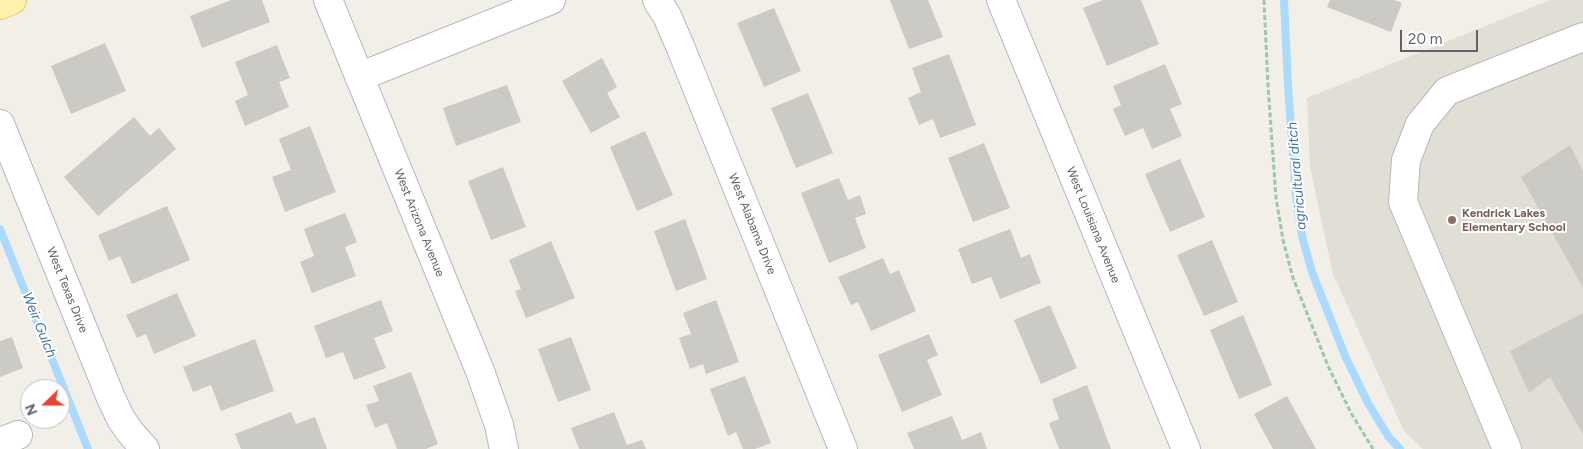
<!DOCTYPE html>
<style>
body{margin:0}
#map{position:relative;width:1583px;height:449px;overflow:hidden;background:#f1efe8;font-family:Figtree,sans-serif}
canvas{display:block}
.north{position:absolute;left:20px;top:379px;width:50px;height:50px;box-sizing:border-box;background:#fff;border:1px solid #bfc1c3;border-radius:50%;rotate:248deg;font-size:14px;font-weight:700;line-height:20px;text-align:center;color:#5f6368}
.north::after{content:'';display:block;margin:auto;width:18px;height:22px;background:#ea4335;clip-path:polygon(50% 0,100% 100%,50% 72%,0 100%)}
.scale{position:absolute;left:1400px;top:30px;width:78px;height:22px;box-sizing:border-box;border:2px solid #5f6368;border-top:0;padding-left:6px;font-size:15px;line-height:18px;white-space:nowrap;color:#5f6368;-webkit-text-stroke:4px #fff;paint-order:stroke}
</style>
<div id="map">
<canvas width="1583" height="449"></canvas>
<div class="north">N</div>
<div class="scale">20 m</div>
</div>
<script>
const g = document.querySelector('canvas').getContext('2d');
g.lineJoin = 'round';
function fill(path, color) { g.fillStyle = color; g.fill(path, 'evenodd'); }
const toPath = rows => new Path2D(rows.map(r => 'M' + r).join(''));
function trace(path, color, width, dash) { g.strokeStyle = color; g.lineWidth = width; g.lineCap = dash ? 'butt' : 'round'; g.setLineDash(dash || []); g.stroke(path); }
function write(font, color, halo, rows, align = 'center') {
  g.font = font + ' Figtree,sans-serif'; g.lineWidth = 4; g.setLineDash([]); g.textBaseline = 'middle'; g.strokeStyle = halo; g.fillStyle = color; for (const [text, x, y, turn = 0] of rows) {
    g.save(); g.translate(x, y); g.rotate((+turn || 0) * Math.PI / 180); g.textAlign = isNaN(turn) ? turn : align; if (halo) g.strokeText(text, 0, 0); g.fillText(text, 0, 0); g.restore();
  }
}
const education = toPath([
 [1550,0,1583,0,1583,449,1423,449,1404,431,1333,274,1310,167,1307,98]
]);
const stream = toPath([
 [1284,0,1288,85,1296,196,1302,236,1312,272,1346,358,1368,403,1388,436,1400,449],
 [0,229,88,449]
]);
const building = toPath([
 [231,0,262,0,270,22,202,48,190,16],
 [890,0,928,0,943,37,909,49],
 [1103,0,1141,0,1159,44,1107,66,1083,8],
 [1330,0,1394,0,1402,3,1391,32,1327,7],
 [774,8,801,71,764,87,737,23],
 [105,43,126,91,71,114,51,66],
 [277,45,290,78,279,82,289,107,245,126,235,101,248,95,235,62],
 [949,54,976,125,940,138,933,119,919,125,908,98,921,92,912,68],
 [602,58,617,87,607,93,620,117,591,133,562,81],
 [1165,64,1182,104,1170,109,1182,136,1152,149,1143,128,1125,136,1113,109,1121,105,1113,86],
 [507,85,521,122,456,146,443,108],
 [808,93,833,153,796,168,771,108],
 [134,117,150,136,159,128,176,149,98,216,64,177],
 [310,126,336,192,285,212,272,177,291,170,279,139],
 [645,131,673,195,637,211,610,147],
 [984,143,1010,208,973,222,948,158],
 [1570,145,1583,171,1583,288,1521,177],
 [1180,159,1205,217,1170,232,1145,174],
 [503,167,526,227,491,240,468,181],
 [839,178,848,200,860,195,866,214,855,218,866,248,829,263,801,193],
 [167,206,190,260,132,284,120,256,109,261,98,235],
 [345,213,357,242,345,247,356,276,312,293,300,262,314,256,304,229],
 [685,219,707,279,676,291,654,231],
 [1010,229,1021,258,1030,254,1041,283,1000,299,991,277,972,284,958,249],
 [1212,240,1238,302,1204,316,1177,255],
 [551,241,575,298,526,318,515,291,521,289,509,260],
 [883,258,890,274,899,270,916,311,871,331,858,302,851,305,838,277],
 [177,293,196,336,154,354,146,334,137,338,126,315],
 [381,300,393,331,374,338,386,368,354,380,343,352,326,358,314,326],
 [716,300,739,362,706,374,703,364,690,369,679,338,691,334,683,313],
 [1050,305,1077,368,1041,384,1014,320],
 [1583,313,1583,434,1550,377,1529,393,1510,351],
 [1243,315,1272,385,1239,399,1210,330],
 [929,334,938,355,927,360,942,395,902,412,878,355],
 [12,337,23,368,0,377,0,341],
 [571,337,591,390,558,402,538,349],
 [255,339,274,391,221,411,211,385,193,392,183,367],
 [411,372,438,444,426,449,397,449,387,423,375,428,366,405,379,401,373,386],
 [745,376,771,443,755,449,743,449,736,432,728,436,710,389],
 [1087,385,1111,449,1059,449,1049,423,1059,419,1052,399],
 [1287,396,1316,449,1273,449,1254,414],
 [291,412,296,424,315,417,327,449,241,449,235,434],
 [614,412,627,445,642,440,646,449,579,449,571,428],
 [952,416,962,440,981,432,987,449,914,449,907,433]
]);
const path = toPath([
 [1264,0,1268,86,1276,198,1283,240,1293,278,1328,366,1351,413,1373,449]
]);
const minor = toPath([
 [328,0,480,371,499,425,504,449],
 [657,0,667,16,680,46,843,449],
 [1001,0,1186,449],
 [359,77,551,0],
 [0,124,111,398,121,419,130,432,145,449],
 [0,442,18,435],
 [1507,449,1403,202,1406,160,1420,124,1447,91,1583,37]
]);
const major = toPath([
 [0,5,12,0]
]);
const markers = [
 [1452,220,5,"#8d6e63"]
];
const educationNames = [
 ["Kendrick Lakes",1462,213],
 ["Elementary School",1462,227]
];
const streetNames = [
 ["West Arizona Avenue",419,223,68],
 ["West Alabama Drive",752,224,68],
 ["West Louisiana Avenue",1093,225,68],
 ["West Texas Drive",67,290,68]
];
const waterNames = [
 ["agricultural ditch",1297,176,-95],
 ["Weir Gulch",39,325,68]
];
fill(education, '#e1ded6');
trace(stream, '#aadaff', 8);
fill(building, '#cccac5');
trace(minor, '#b5b8bc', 30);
trace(major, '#f2c960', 30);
trace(path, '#9cc7a9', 3, [5, 2.5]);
trace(minor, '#fff', 28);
trace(major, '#fff2af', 28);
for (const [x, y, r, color] of markers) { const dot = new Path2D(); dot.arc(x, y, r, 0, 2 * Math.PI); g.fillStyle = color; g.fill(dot); trace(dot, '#fff', 2); }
write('bold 12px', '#785e54', '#fff', educationNames, 'left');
write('12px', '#5f6368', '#fff', streetNames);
write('italic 14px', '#4174aa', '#fff', waterNames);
</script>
